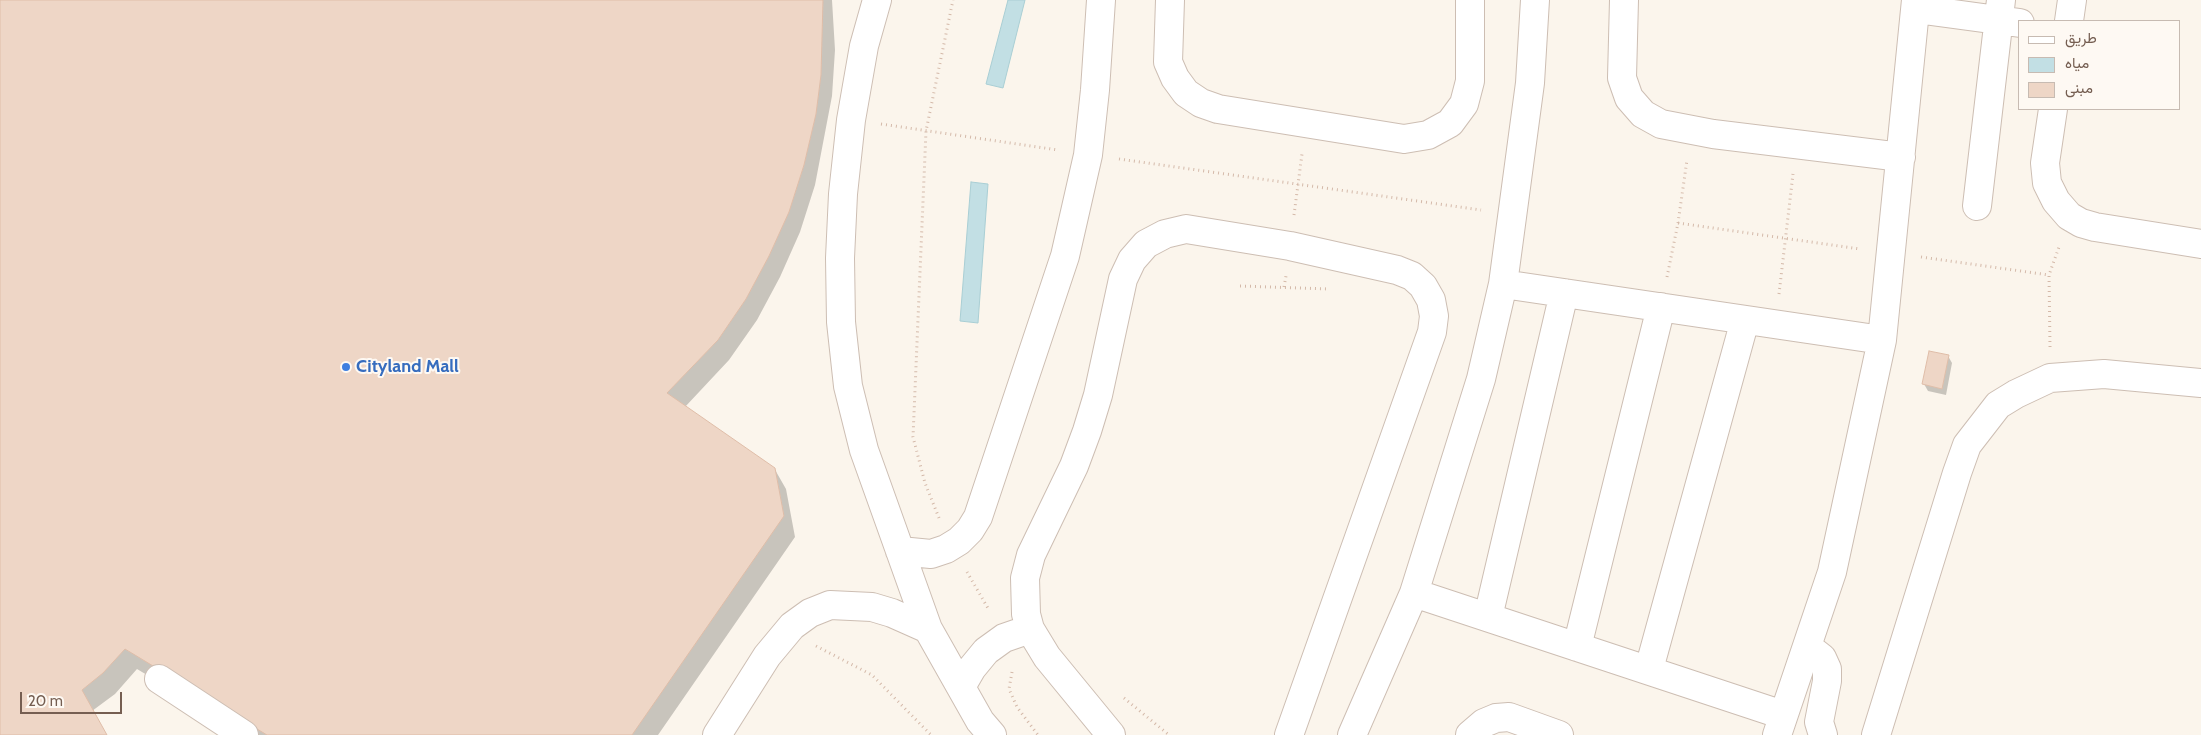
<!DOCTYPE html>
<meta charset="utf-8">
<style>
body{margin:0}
#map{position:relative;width:2201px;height:735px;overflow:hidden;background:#fbf5ec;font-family:Cabin,Vazirmatn,sans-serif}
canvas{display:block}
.legend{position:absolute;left:2018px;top:20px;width:162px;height:90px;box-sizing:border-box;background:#fef9f3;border:1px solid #c7bbb2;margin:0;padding:6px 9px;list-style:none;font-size:15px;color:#755e51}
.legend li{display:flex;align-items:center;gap:10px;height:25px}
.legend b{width:25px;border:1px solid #c7bbb2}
.scale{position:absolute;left:20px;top:692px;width:102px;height:22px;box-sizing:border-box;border:2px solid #755e51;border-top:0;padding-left:6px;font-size:15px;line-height:18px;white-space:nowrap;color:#755e51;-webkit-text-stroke:4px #fef9f3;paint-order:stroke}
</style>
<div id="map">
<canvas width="2201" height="735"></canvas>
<ul class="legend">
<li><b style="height:6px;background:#fff"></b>طريق</li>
<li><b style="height:14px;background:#c2dfe4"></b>مياه</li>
<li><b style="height:14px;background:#eed6c6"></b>مبنى</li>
</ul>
<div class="scale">20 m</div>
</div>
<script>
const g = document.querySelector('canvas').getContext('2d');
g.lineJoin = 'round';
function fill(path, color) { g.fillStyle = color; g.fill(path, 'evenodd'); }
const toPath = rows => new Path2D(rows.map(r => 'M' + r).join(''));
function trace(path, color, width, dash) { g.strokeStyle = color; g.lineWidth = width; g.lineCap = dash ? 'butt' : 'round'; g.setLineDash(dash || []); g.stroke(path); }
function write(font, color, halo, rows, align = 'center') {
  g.font = font + ' Cabin,sans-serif'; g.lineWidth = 4; g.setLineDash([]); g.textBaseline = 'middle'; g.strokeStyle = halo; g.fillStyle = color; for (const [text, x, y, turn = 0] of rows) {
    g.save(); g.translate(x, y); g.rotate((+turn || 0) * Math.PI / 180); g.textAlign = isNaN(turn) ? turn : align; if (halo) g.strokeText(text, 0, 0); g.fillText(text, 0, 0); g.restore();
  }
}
const water = toPath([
 [1008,0,1025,0,1003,88,986,84,1008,0],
 [971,182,988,184,978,323,960,321,971,182]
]);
const shadow = toPath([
 [0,0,832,0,835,50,832,96,815,185,800,232,780,277,757,320,729,360,685,407,774,468,786,489,795,537,658,735,247,735,137,669,115,694,92,711,106,735,0,735],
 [1948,356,1952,363,1946,395,1928,391,1924,384]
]);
const building = toPath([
 [0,0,823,0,821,75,816,114,804,165,789,212,769,256,746,299,718,340,667,393,775,468,784,516,632,735,267,735,125,649,103,673,82,690,107,735,0,735,0,0],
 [1929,351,1949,355,1942,389,1922,384,1929,351]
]);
const path = toPath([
 [881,124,1058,150],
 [1119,159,1481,210],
 [1294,215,1302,154],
 [1678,223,1860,249],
 [1921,257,2049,275],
 [1667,277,1678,223,1687,160],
 [1240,286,1329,289],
 [1284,287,1286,276],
 [1779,294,1793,174],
 [2050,347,2049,275,2059,247],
 [939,518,925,483,913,437,926,131,953,0],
 [967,572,989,610],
 [816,646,872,675,931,735],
 [1012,672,1009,689,1017,707,1038,735],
 [1124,698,1169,735]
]);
const minor = toPath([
 [877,0,864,46,851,120,843,194,840,258,841,322,848,386,864,450,928,629,980,721,992,735],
 [1170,0,1168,62,1175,78,1186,93,1201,103,1218,109,1404,139,1428,135,1450,123,1464,104,1470,81,1470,0],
 [1624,0,1622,78,1629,98,1643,114,1661,124,1713,134,1901,157],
 [1916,9,2020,23],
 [2069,21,2072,0],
 [2053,109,2045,163,2047,183,2056,201,2069,216,2081,223,2095,227,2201,244],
 [1977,206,2001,0],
 [1503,284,1882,340],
 [900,551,931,554,946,549,959,541,970,530,978,517,1065,256,1088,155,1095,90,1101,0],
 [1414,593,1783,715],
 [1488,617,1564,293],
 [1577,647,1661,307],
 [1808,647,1822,658,1827,669,1827,681,1819,722,1823,735],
 [1649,669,1745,320],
 [159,679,244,735],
 [961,687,972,668,986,651,1004,638,1030,629],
 [717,735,767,656,792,626,810,613,830,605,872,607,892,613,928,629],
 [1111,735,1047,657,1030,629,1026,614,1025,578,1031,555,1074,466,1087,431,1098,395,1123,279,1132,260,1146,244,1165,234,1186,229,1290,246,1397,270,1412,276,1423,286,1431,300,1434,316,1432,332,1289,735],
 [1352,735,1414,593,1481,379,1503,284,1530,83,1535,0],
 [1470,735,1484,723,1496,718,1509,717,1559,735],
 [1777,735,1832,572,1882,340,1916,0],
 [1876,735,1957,473,1967,445,1998,405,2016,394,2050,378,2104,374,2201,383]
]);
const markers = [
 [346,367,5,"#3f7fe0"]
];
const shopNames = [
 ["Cityland Mall",356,367]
];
fill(water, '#c2dfe4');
trace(water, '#a9ced4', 1);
fill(shadow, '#0003');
fill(building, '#eed6c6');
trace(building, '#dfbda8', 1);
trace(minor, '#cdbeb3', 30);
trace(path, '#d4b9a9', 3, [1, 4]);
trace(minor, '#fff', 28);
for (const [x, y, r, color] of markers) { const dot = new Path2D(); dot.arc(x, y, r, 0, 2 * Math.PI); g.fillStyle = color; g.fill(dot); trace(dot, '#fef9f3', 2); }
write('bold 18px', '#366cbe', '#fef9f3', shopNames, 'left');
</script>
